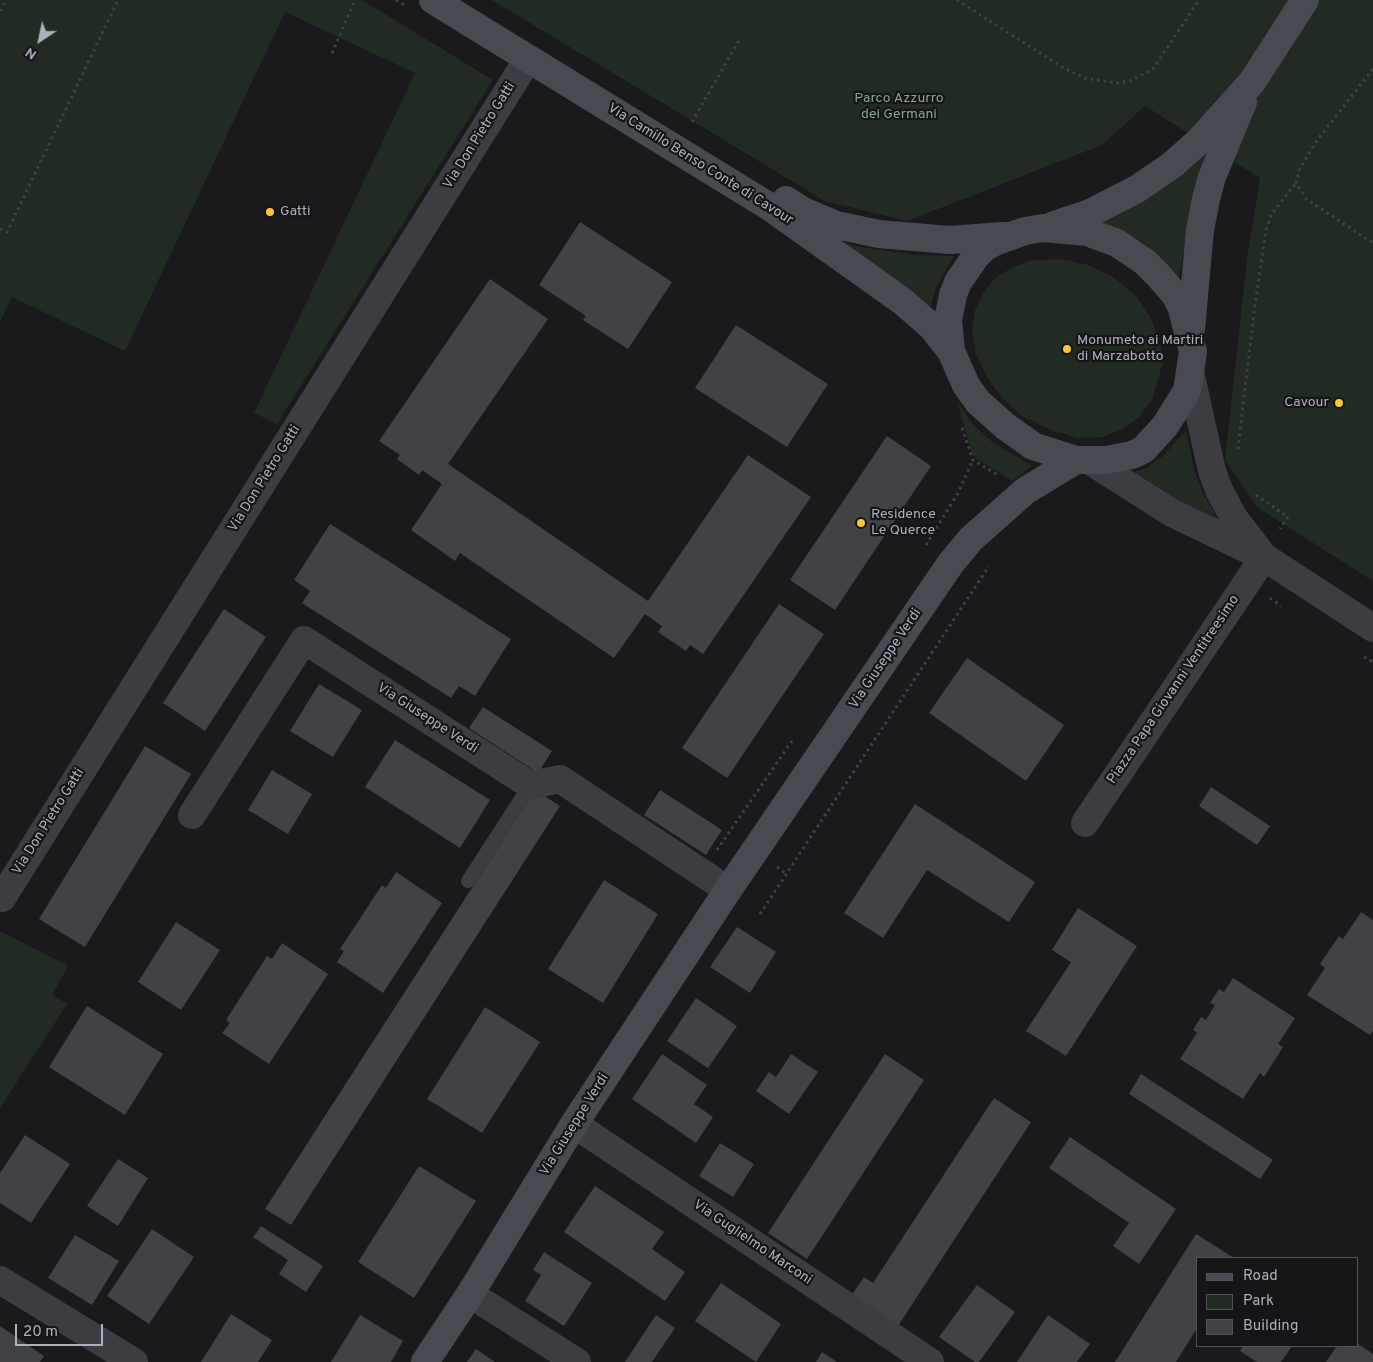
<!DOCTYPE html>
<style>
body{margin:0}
#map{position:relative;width:1373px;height:1362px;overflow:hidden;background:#1a1a1c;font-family:Overpass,sans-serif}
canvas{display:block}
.legend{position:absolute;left:1196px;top:1257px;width:162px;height:90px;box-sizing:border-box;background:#151517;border:1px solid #515359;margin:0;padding:6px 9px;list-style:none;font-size:15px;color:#acb0bc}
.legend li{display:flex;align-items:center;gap:10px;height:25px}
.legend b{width:25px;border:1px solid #515359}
.north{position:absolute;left:15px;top:15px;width:50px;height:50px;-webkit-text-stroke:4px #151517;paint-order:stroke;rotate:214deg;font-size:14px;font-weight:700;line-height:20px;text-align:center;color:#acb0bc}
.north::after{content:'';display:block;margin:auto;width:18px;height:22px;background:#acb0bc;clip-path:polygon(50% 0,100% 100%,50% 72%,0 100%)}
.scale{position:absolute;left:15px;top:1324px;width:88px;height:22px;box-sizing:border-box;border:2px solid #acb0bc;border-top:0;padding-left:6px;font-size:15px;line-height:18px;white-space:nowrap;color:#acb0bc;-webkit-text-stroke:4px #151517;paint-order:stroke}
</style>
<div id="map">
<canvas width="1373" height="1362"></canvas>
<ul class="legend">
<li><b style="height:6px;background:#484a52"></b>Road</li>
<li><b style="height:14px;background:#212b23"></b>Park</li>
<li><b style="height:14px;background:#414246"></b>Building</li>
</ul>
<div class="north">N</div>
<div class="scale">20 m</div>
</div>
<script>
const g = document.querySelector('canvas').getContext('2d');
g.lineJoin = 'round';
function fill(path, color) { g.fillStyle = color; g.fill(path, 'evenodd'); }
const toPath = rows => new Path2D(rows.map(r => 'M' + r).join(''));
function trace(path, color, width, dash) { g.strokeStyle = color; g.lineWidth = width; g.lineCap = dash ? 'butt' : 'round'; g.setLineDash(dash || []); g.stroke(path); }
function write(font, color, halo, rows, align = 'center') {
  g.font = font + ' Overpass,sans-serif'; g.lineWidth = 4.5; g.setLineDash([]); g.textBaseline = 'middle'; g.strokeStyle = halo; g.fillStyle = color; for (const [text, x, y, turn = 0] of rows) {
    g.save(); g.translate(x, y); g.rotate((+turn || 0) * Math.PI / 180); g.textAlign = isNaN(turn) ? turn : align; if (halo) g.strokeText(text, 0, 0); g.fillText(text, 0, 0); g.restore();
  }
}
const green = toPath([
 [0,0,362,0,493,80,277,424,254,413,415,73,285,12,125,351,12,297,0,322],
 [492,0,1373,0,1373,581,1257,507,1225,460,1247,259,1260,178,1145,106,1102,145,907,221,825,201],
 [1206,152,1207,154,1193,197,1179,279,1144,243,1100,222],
 [830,238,860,247,916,255,954,256,935,289,931,307],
 [1060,259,1085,264,1112,276,1136,296,1151,318,1160,343,1163,362,1152,400,1139,417,1123,429,1103,437,1078,438,1051,430,1022,416,1002,398,987,377,976,354,972,329,975,310,984,292,995,278,1013,267,1033,260],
 [957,402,973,424,992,442,1032,466,1012,481,973,456],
 [1186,431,1194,470,1203,493,1223,528,1129,474,1146,468,1163,456],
 [0,931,68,966,52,995,67,1004,0,1108]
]);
const building = toPath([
 [580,222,672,282,628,349,583,320,586,316,539,285],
 [490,279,548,319,448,464,648,601,748,455,811,497,703,654,690,645,686,651,658,632,662,626,645,614,614,658,460,553,455,561,411,530,442,484,422,470,419,475,397,459,400,455,379,441],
 [736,325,828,384,787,447,695,388],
 [887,436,931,466,835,610,790,580],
 [330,524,511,639,475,696,459,686,451,698,302,603,310,591,294,580],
 [779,604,824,634,727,778,682,748],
 [224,609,266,637,205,731,163,703],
 [967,658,1064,725,1026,781,929,713],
 [319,684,362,710,333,757,290,731],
 [483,707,552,751,538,773,469,728],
 [395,740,490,800,460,848,365,787],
 [145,746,191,774,85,947,39,919],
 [272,770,312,794,288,834,248,810],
 [1211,787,1270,826,1257,845,1199,806],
 [535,790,560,806,291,1225,265,1209],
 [660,790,722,830,706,855,644,815],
 [915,804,1035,882,1009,922,927,870,883,938,844,913],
 [396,872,442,903,383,993,337,962,344,951,340,949,382,885,386,888],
 [604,880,658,914,603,1003,548,969],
 [1078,908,1137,946,1066,1056,1026,1031,1071,962,1052,950],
 [1361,912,1373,920,1373,1031,1370,1035,1307,995,1325,968,1320,964,1339,936,1343,939],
 [176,922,220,950,181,1010,138,982],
 [737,927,776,952,750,993,710,967],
 [282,943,328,974,269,1064,222,1033,230,1023,226,1020,267,956,272,959],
 [1233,978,1295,1018,1278,1044,1283,1047,1264,1077,1260,1073,1243,1099,1180,1059,1197,1033,1193,1030,1201,1017,1206,1020,1215,1005,1210,1003,1219,989,1224,992],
 [696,998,737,1026,708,1068,667,1041],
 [87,1006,163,1054,125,1115,49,1067],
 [485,1007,540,1042,482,1133,427,1099],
 [662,1054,707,1085,694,1104,713,1117,696,1143,632,1099],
 [791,1054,818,1072,789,1114,756,1091,769,1072,776,1077],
 [885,1054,924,1080,807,1259,768,1233],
 [1141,1074,1273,1160,1260,1179,1129,1094],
 [994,1098,1031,1122,896,1329,849,1299,864,1277,873,1283],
 [25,1135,70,1164,31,1223,0,1203,0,1173],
 [1070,1137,1176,1209,1139,1264,1113,1246,1129,1223,1049,1168],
 [720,1143,754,1164,733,1197,699,1176],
 [118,1159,148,1178,118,1226,87,1206],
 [419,1166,476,1201,414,1298,358,1262],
 [595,1186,664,1232,652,1249,685,1272,665,1301,564,1232],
 [261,1226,323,1266,306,1292,279,1274,288,1260,253,1237],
 [152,1229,194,1257,149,1324,107,1296],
 [1196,1234,1234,1258,1197,1258,1197,1328,1176,1362,1115,1362],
 [75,1235,119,1261,92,1305,48,1278],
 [544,1252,592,1283,564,1326,525,1301,541,1275,533,1270],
 [721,1283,781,1324,756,1362,695,1321],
 [977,1285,1015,1312,979,1362,975,1362,939,1337],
 [231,1314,272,1340,258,1362,201,1362],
 [360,1315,403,1341,391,1362,331,1362],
 [656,1315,675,1328,652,1362,625,1362],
 [1048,1315,1090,1344,1077,1362,1017,1362],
 [0,1326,44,1356,40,1362,0,1362],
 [1357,1343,1373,1354,1373,1362,1326,1362,1337,1346,1357,1346],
 [1243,1346,1292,1346,1281,1362,1257,1362,1240,1351],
 [476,1349,495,1362,467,1362],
 [822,1352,837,1362,816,1362]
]);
const path = toPath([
 [396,0,406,6],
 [957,0,1065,69,1085,78,1117,83,1130,81,1153,69,1199,0],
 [0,11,6,0],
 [332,53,355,0],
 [1373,69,1318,139,1300,168,1296,183,1306,199,1373,243],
 [692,122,739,40],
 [0,229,7,232,118,0],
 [962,428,973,460,998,475],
 [1238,449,1254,312,1266,230,1271,215,1296,183],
 [1256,495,1288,517,1280,529],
 [926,545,958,493,973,460],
 [1270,598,1281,606],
 [1364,657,1373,662],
 [717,850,794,738],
 [777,867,786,874],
 [760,914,989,566]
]);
const lane = toPath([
 [468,881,530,785]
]);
const street = toPath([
 [1191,376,1212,471,1219,490,1234,518,1261,553],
 [1090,461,1172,513,1264,557,1373,628],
 [192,815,304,640,530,785,560,779,728,890],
 [1085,823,1264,557],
 [0,897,2,898,528,59],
 [574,1124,930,1362],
 [0,1280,134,1362],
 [470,1294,577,1362]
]);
const secondary = toPath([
 [433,0,770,207,902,301,932,327,951,351],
 [786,200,803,211,836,225,879,234,949,240,1003,236],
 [1054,225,1090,213,1137,189,1172,165,1198,142,1252,82,1305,0],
 [1043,228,1087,232,1117,243,1145,262,1158,275,1176,296,1182,309,1193,352,1187,391,1165,426,1143,450,1132,455,1106,460,1076,460,1033,446,1005,426,978,402,966,385,951,351,948,320,953,295,958,282,976,256,985,247,997,241,1025,231,1043,228],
 [1191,329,1200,230,1206,199,1212,177,1243,102],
 [425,1362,470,1294,574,1124,728,890,951,563,971,539,1025,491,1076,460]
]);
const markers = [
 [270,212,5,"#fbc533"],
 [1067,349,5,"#fbc533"],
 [1339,403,5,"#fbc533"],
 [861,523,5,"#fbc533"]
];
const parkNames = [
 ["Parco Azzurro",899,99],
 ["dei Germani",899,115]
];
const streetNames = [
 ["Via Don Pietro Gatti",480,136,-58],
 ["Via Camillo Benso Conte di Cavour",700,165,32],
 ["Via Don Pietro Gatti",265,479,-58],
 ["Via Giuseppe Verdi",886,659,-56],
 ["Piazza Papa Giovanni Ventitreesimo",1174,690,-56],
 ["Via Giuseppe Verdi",427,719,33],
 ["Via Don Pietro Gatti",49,822,-58],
 ["Via Giuseppe Verdi",575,1125,-58],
 ["Via Guglielmo Marconi",752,1243,34]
];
const poiNames = [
 ["Gatti",280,212],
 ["Monumeto ai Martiri",1077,341],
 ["di Marzabotto",1077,357],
 ["Cavour",1329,403,"right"],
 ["Residence",871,515],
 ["Le Querce",871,531]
];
fill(green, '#212b23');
fill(building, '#414246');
trace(path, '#404249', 3, [2.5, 4]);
trace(lane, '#3c3d43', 14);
trace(street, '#3c3d43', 28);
trace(secondary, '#484a52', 28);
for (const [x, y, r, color] of markers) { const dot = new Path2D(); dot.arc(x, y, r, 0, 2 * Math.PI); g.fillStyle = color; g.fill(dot); trace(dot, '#151517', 2); }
write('14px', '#82a887', '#151517', parkNames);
write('14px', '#acb0bc', '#151517', streetNames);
write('14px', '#acb0bc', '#151517', poiNames, 'left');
</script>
